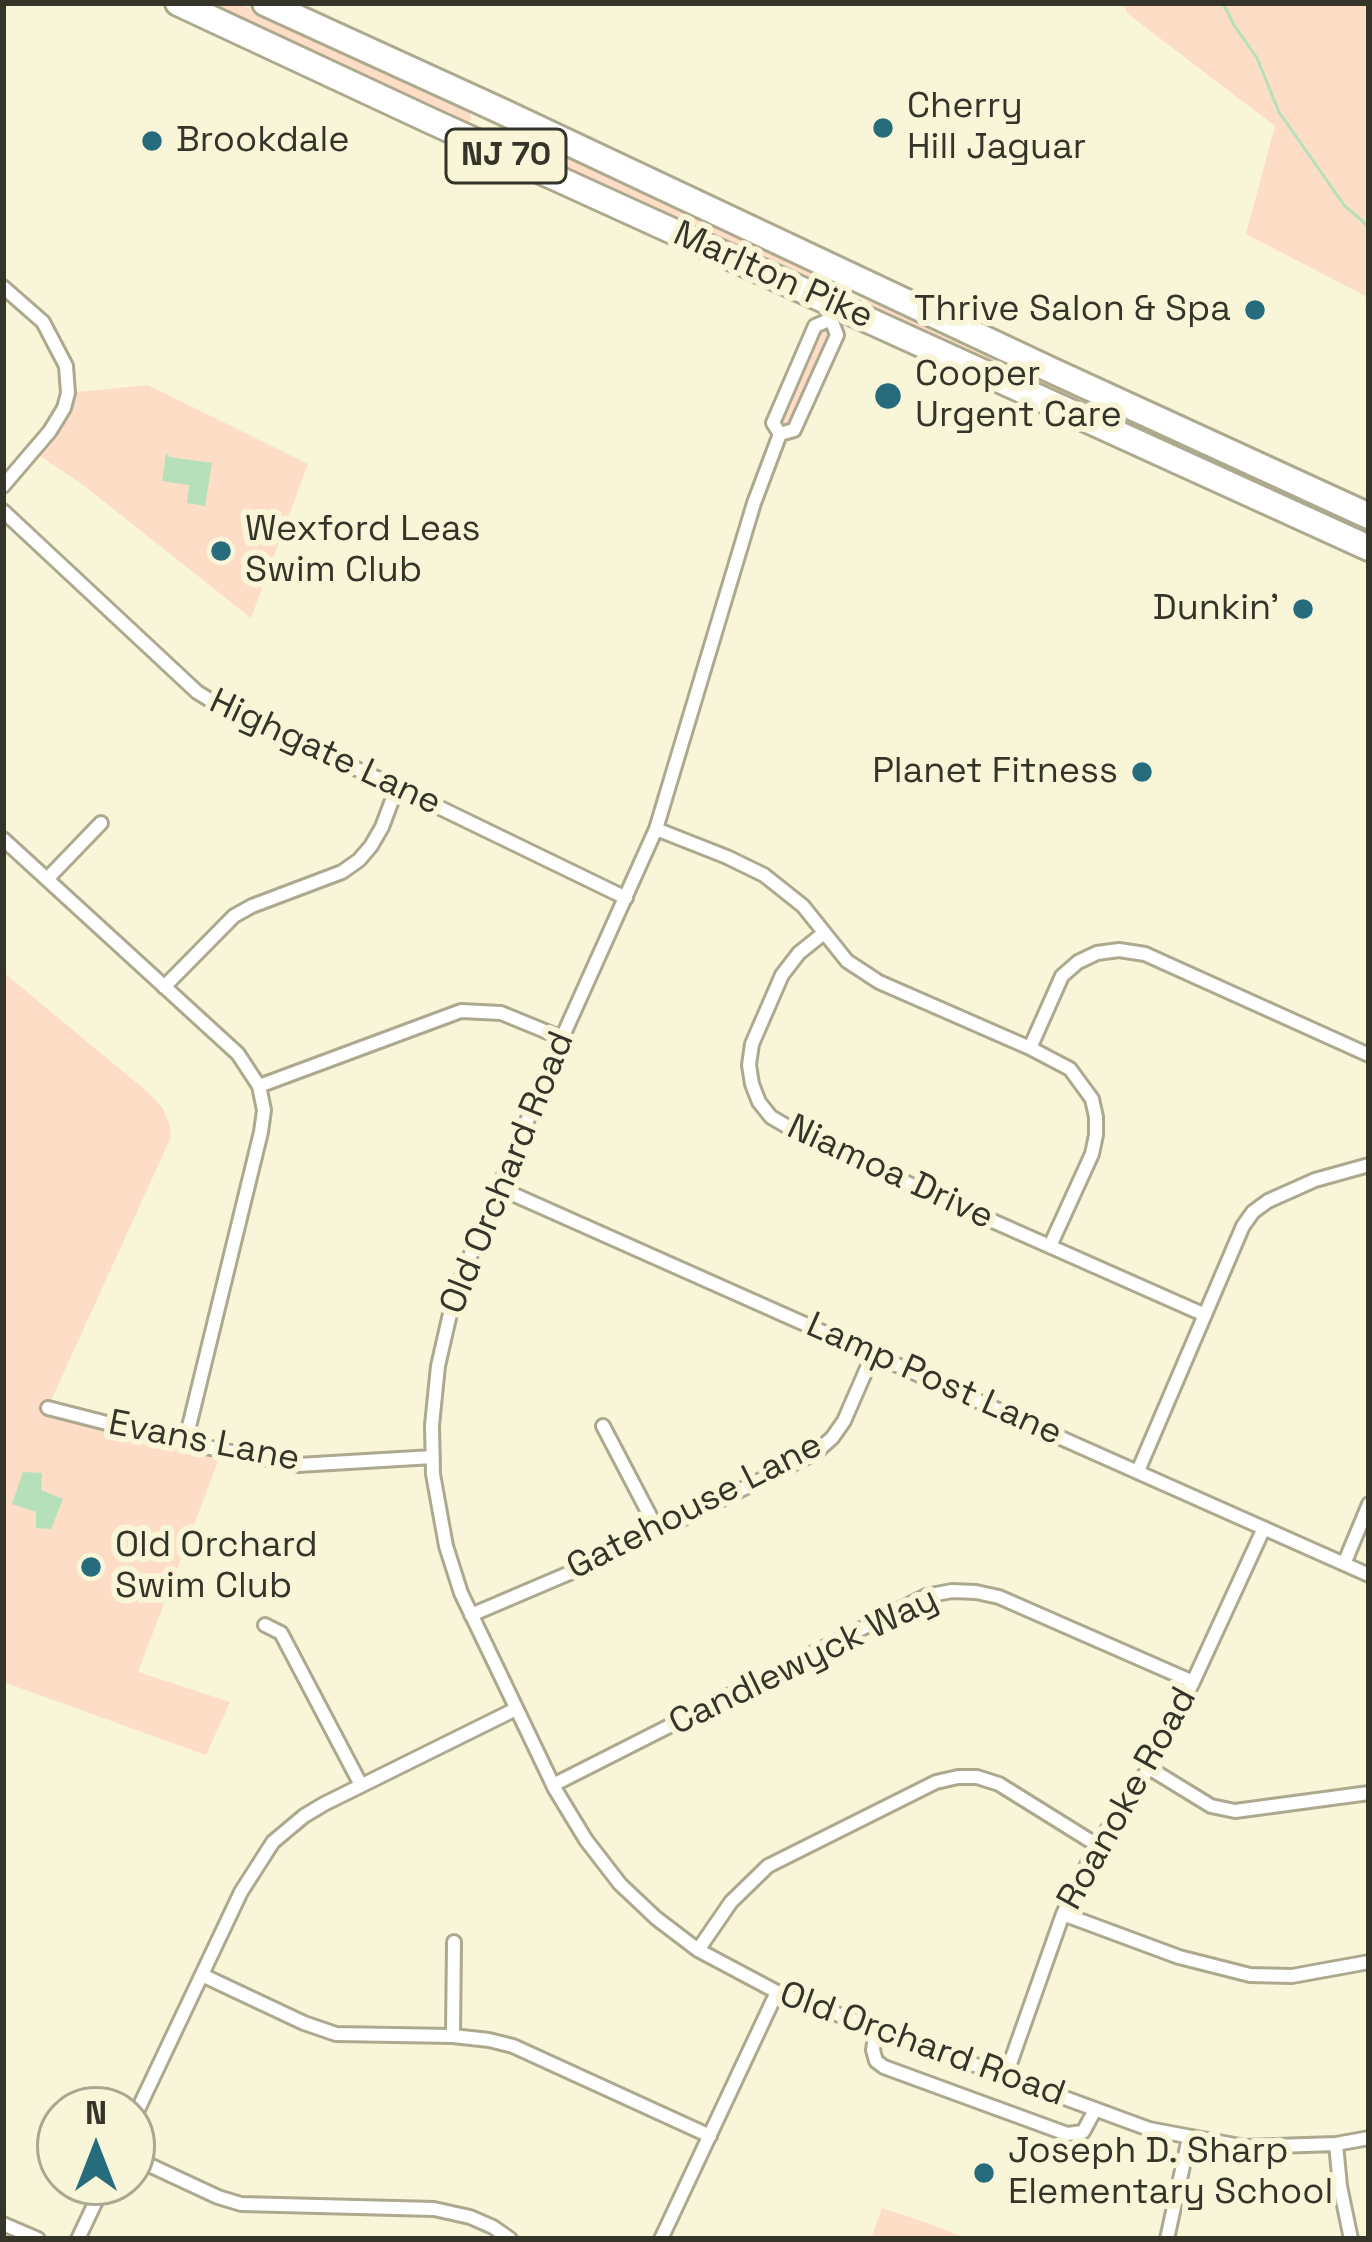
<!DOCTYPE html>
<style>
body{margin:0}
#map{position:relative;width:1372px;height:2242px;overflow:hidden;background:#f8f5d8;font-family:"Space Grotesk",sans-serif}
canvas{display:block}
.frame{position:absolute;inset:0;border:6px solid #353429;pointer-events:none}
.north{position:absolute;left:36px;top:2086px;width:120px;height:120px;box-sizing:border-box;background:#f8f5d8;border:3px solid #aaa892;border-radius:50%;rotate:0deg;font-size:33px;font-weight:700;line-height:48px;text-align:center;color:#353429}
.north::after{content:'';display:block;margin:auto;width:42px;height:54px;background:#276c7c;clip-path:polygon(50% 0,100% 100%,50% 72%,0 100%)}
</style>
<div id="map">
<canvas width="1372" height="2242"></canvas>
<div class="frame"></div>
<div class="north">N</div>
</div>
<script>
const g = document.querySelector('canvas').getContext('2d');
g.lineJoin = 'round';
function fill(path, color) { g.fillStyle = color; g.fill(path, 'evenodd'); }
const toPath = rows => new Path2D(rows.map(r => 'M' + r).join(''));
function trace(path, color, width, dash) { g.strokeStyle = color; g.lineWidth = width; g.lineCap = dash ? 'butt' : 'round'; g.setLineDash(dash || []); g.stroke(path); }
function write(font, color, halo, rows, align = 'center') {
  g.font = font + ' "Space Grotesk",sans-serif'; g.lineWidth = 12; g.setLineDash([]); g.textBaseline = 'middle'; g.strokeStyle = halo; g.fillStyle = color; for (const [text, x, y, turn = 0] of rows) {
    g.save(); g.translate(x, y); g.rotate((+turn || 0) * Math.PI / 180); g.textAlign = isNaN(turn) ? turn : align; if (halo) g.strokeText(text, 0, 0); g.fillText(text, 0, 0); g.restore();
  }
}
const green = toPath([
 [205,3,238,3,468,109,472,120,465,123,458,120],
 [1123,3,1369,3,1369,298,1246,234,1275,126,1128,14],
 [515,131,827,276,833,290,828,292,517,146,509,135],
 [868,301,1049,377,1259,476,1236,480,863,304],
 [831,319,837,335,794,430,780,434,773,423,815,326],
 [148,385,308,464,251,618,83,485,34,452,68,393],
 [3,972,150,1094,162,1107,169,1123,171,1137,48,1407,222,1451,138,1672,230,1702,206,1755,3,1682],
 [882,2208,927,2223,968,2239,871,2239]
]);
const water = toPath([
 [166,453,170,457,212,463,205,506,187,503,189,485,162,481],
 [23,1472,42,1473,41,1490,63,1499,51,1529,36,1528,36,1512,12,1504]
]);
const stream = toPath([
 [1223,3,1234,25,1257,58,1279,112,1344,205,1369,227]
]);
const street = toPath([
 [3,287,43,322,66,366,68,393,64,408,50,431,3,486],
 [831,319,815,326,773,423,780,434,754,503,656,829,562,1038,455,1292,438,1366,432,1425,433,1474,446,1546,461,1593,498,1670,555,1789,586,1840,620,1884,656,1918,698,1950,777,1992,1149,2129,1245,2147,1336,2144,1369,2138],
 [780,434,794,430,837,335,831,319,848,276],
 [3,511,197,692,231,713,397,787,626,898],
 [656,829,727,857,764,875,803,906,847,961,879,982,1030,1048,1070,1069,1092,1099,1096,1117,1096,1135,1092,1154,1050,1246],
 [3,839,238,1054,259,1086,264,1110,261,1132,185,1443],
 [47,879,101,823],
 [824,933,799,953,782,975,752,1044,749,1065,752,1084,759,1102,771,1117,812,1141,1205,1315],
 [164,987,234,916,252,906,342,872,359,860,371,846,382,827,397,787],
 [1030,1048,1062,976,1078,962,1097,953,1119,950,1145,954,1369,1055],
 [259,1086,461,1011,501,1013,562,1038],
 [499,1188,1369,1575],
 [48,1408,185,1443,298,1465,433,1457],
 [603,1426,658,1531],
 [1138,1471,1243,1226,1253,1212,1268,1201,1315,1180,1369,1165],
 [1344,1564,1369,1504],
 [471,1615,593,1563,815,1453,832,1438,844,1421,874,1352],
 [265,1625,281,1633,361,1785],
 [1149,1768,1211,1806,1235,1811,1369,1793],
 [553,1785,926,1596,952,1591,976,1592,999,1597,1193,1682],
 [1063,1914,1179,1957,1250,1975,1292,1976,1369,1962],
 [698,1950,731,1902,768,1866,936,1782,958,1777,977,1777,999,1784,1097,1845],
 [202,1975,304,2023,336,2034,453,2036,489,2040,513,2046,710,2136],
 [876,2029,873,2050,876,2061,884,2067,1067,2134,1083,2132,1095,2110],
 [453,2036,454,1942],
 [1006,2075,1063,1914,1097,1845,1149,1768,1193,1682,1264,1528],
 [132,2122,241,1892,273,1842,304,1816,324,1804,516,1709],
 [1336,2144,1340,2186,1351,2239],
 [132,2157,218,2197,241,2204,434,2209,470,2217,493,2227,510,2239],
 [3,2224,38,2239],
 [78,2239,105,2182],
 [661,2239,777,1992],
 [1167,2239,1189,2138]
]);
const highway = toPath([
 [178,3,431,121,1369,548],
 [265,3,499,110,1053,371,1369,516]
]);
const markers = [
 [883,128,12,"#276c7c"],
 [152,141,12,"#276c7c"],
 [1255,310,12,"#276c7c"],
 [888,396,15,"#276c7c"],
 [221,551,12,"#276c7c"],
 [1303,609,12,"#276c7c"],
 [1142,772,12,"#276c7c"],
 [91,1567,12,"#276c7c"],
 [984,2173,12,"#276c7c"]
];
const shields = [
 [506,156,120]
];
const shieldNames = [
 ["NJ 70",506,156]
];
const poiNames = [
 ["Cherry",907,107],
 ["Hill Jaguar",907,148],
 ["Brookdale",176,141],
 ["Thrive Salon & Spa",1231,310,"right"],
 ["Cooper",915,375],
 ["Urgent Care",915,416],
 ["Wexford Leas",245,530],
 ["Swim Club",245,571],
 ["Dunkin'",1279,609,"right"],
 ["Planet Fitness",1118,772,"right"],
 ["Old Orchard",115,1546],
 ["Swim Club",115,1587],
 ["Joseph D. Sharp",1008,2152],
 ["Elementary School",1008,2193]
];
const streetNames = [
 ["Marlton Pike",773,276,24],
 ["Highgate Lane",325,753,25],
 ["Old Orchard Road",508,1173,-68],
 ["Niamoa Drive",890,1173,25],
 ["Lamp Post Lane",934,1380,24],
 ["Evans Lane",204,1442,11],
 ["Gatehouse Lane",695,1507,-27],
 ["Candlewyck Way",804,1662,-26],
 ["Roanoke Road",1128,1799,-61],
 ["Old Orchard Road",922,2045,20]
];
fill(green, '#feddc6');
fill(water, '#b5e0b9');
trace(stream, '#b5e0b9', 3);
trace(street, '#aca98e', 18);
trace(highway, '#aca98e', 30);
trace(street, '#fff', 12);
trace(highway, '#fff', 24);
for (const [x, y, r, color] of markers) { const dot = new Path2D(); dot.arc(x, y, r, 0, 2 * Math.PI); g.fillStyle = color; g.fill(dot); trace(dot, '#f8f5d8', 4.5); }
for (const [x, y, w] of shields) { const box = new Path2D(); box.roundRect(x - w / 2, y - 27, w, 54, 9); g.fillStyle = '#f8f5d8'; g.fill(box); trace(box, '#353429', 3); }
write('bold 33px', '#353429', null, shieldNames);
write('36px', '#353429', '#f8f5d8', poiNames, 'left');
write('36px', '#353429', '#f8f5d8', streetNames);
</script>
